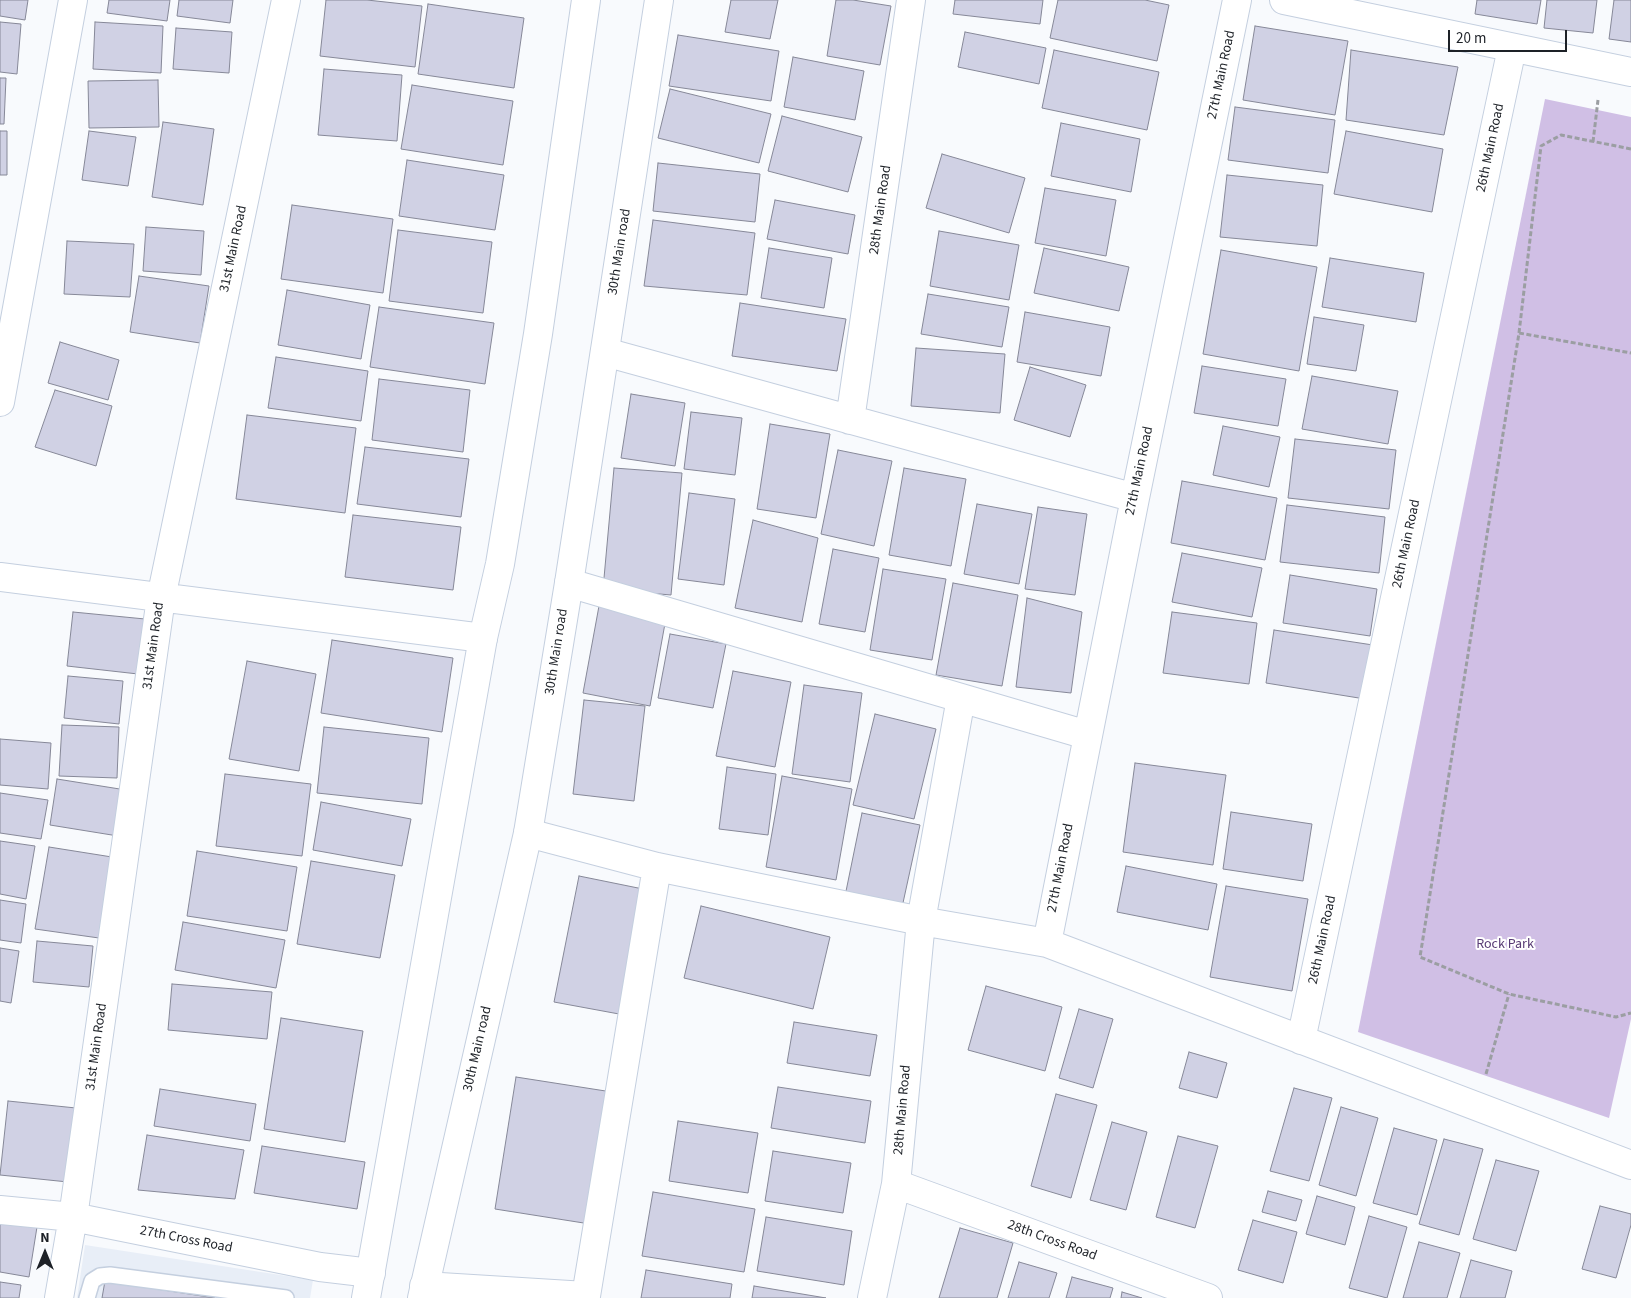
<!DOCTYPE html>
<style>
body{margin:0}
#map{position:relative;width:1631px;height:1298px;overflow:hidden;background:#f8fafd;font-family:"Source Sans 3",sans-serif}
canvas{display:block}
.north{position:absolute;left:20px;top:1228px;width:50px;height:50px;-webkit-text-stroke:4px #fff;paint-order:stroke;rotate:0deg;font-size:14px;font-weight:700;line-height:20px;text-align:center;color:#1d2127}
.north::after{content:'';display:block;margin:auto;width:18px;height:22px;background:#1d2127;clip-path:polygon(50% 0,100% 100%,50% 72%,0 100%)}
.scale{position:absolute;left:1448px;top:30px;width:119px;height:22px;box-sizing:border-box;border:2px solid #1d2127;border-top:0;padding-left:6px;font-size:15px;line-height:18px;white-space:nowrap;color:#1d2127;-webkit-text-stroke:4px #fff;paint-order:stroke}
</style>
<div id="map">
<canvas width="1631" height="1298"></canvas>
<div class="north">N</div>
<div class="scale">20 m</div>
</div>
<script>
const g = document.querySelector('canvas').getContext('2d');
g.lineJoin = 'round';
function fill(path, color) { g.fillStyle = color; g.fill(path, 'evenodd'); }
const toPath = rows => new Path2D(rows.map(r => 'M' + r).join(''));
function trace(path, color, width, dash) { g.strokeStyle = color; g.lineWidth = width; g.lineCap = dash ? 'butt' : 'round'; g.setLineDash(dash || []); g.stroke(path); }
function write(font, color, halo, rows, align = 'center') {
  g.font = font + ' "Source Sans 3",sans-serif'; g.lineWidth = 4; g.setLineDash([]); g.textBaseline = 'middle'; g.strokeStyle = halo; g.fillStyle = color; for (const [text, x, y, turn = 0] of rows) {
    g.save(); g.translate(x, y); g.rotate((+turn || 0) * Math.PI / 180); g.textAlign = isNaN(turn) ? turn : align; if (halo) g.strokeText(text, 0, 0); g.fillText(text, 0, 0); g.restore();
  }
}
const built = toPath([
 [85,1245,313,1280,310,1298,77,1298]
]);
const green = toPath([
 [1545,99,1631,117,1631,1019,1609,1118,1358,1032]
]);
const building = toPath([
 [0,0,28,0,25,20,0,16,0,0],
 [109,0,170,0,167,21,107,13,109,0],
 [179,0,233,0,230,23,177,16,179,0],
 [326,0,367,0,422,6,415,67,320,56,326,0],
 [731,0,778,0,770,39,725,32,731,0],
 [836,0,853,0,891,6,880,65,827,56,836,0],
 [955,0,1043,0,1040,24,953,14,955,0],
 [1058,0,1145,0,1169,5,1157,61,1050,38,1058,0],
 [1477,0,1541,0,1537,24,1475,14,1477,0],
 [1547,0,1597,0,1593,33,1544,28,1547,0],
 [1614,0,1631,0,1631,42,1609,39,1614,0],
 [428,4,524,18,514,88,418,74,428,4],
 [0,22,21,24,17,74,0,72,0,22],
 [95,22,163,26,161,73,93,69,95,22],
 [1255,26,1348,41,1335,115,1243,100,1255,26],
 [176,28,232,32,229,73,173,69,176,28],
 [965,32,1046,48,1039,84,958,67,965,32],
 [678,35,779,51,771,101,669,86,678,35],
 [1054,50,1159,72,1147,130,1042,108,1054,50],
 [1351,50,1458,67,1444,135,1346,120,1351,50],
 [793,57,864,71,855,120,784,107,793,57],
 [324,69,402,75,397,141,318,135,324,69],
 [0,78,6,78,4,124,0,124,0,78],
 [158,80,159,127,89,128,88,81,158,80],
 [412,85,513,101,503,165,401,149,412,85],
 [670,89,771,114,759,163,658,138,670,89],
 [1235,107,1335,120,1328,173,1228,160,1235,107],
 [782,116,862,137,848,192,768,171,782,116],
 [163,122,214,129,203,205,152,197,163,122],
 [1061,123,1140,139,1131,192,1051,176,1061,123],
 [0,131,7,131,7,175,0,175,0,131],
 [89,131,136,137,128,186,82,180,89,131],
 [1346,131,1443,149,1432,212,1334,194,1346,131],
 [942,154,1025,178,1009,233,926,208,942,154],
 [407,160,504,175,495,230,399,216,407,160],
 [658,163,760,174,755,222,653,211,658,163],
 [1227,175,1323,185,1317,246,1220,237,1227,175],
 [1045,188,1116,200,1106,256,1035,243,1045,188],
 [775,200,855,215,848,254,767,239,775,200],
 [292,205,393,219,383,293,281,279,292,205],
 [653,220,755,233,747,295,644,286,653,220],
 [146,227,204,231,201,275,143,271,146,227],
 [398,230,492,242,483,313,389,301,398,230],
 [939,231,1019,245,1009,300,930,286,939,231],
 [67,241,134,244,130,297,64,294,67,241],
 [769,248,832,258,824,308,761,298,769,248],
 [1044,248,1129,267,1119,311,1034,293,1044,248],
 [1221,250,1317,267,1299,371,1203,354,1221,250],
 [1330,258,1424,273,1416,322,1322,307,1330,258],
 [139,276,209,286,200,343,130,332,139,276],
 [287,290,370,305,361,359,278,345,287,290],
 [928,294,1009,307,1002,347,921,334,928,294],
 [740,303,846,319,837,371,732,356,740,303],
 [379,307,494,323,485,384,370,367,379,307],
 [1025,312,1110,327,1101,376,1017,362,1025,312],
 [1314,317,1364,325,1356,371,1307,364,1314,317],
 [60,342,119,360,108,400,48,383,60,342],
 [916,348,1005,354,1000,413,911,406,916,348],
 [276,357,368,371,361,421,268,408,276,357],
 [1202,366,1286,379,1278,426,1194,413,1202,366],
 [1030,367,1086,385,1070,437,1014,420,1030,367],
 [1312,376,1398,391,1388,444,1302,429,1312,376],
 [379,379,470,390,463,452,372,440,379,379],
 [55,390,112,406,96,466,35,447,55,390],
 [631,394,685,403,675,466,621,458,631,394],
 [691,412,742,418,735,475,684,469,691,412],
 [247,415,356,428,345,513,236,499,247,415],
 [770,424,830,434,816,518,757,509,770,424],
 [1223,426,1280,437,1269,487,1213,475,1223,426],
 [1295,439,1396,450,1389,509,1288,498,1295,439],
 [365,447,469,459,461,517,357,504,365,447],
 [838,450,892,461,874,546,821,534,838,450],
 [614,468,682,473,671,595,603,589,614,468],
 [904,468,966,479,951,566,889,555,904,468],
 [1182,481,1277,498,1265,560,1171,543,1182,481],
 [689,493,735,499,724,585,678,579,689,493],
 [977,504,1032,514,1019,584,964,574,977,504],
 [1287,505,1385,517,1379,573,1280,562,1287,505],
 [1038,507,1087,514,1075,595,1025,589,1038,507],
 [353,515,461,527,453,590,345,577,353,515],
 [753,520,818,538,802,622,735,608,753,520],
 [833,549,879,558,865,632,819,624,833,549],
 [1182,553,1262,568,1252,617,1172,602,1182,553],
 [883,569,946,579,932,660,870,650,883,569],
 [1290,575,1377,589,1370,636,1283,623,1290,575],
 [953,583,1018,595,1002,686,936,675,953,583],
 [1027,598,1082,612,1071,693,1016,687,1027,598],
 [599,606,666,618,650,706,583,693,599,606],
 [73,612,145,619,138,674,67,666,73,612],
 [1172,612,1257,623,1249,684,1163,673,1172,612],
 [1274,630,1373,645,1365,699,1266,683,1274,630],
 [670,634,726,644,713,708,658,698,670,634],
 [332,640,453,658,442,732,321,713,332,640],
 [247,661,316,674,299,771,229,759,247,661],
 [733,671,791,682,775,767,716,756,733,671],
 [68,676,123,681,119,724,64,718,68,676],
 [804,685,862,693,850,782,792,774,804,685],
 [584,700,645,706,634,801,573,794,584,700],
 [875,714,936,729,914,819,853,805,875,714],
 [62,725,119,727,117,778,59,776,62,725],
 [324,727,429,738,422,804,317,793,324,727],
 [0,739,51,743,48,789,0,785,0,739],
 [1135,763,1226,775,1213,865,1123,852,1135,763],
 [727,767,776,774,768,835,719,829,727,767],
 [225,774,311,784,302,856,216,846,225,774],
 [782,776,852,789,836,880,766,867,782,776],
 [57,779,126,790,118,836,50,825,57,779],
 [0,793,48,800,41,839,0,833,0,793],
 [321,802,411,819,402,866,313,850,321,802],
 [1231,812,1312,824,1303,881,1223,869,1231,812],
 [862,813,920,825,901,912,844,901,862,813],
 [0,841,35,846,26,899,0,894,0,841],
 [49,847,112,857,99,938,35,929,49,847],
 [197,851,297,867,287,931,187,916,197,851],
 [311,861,395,875,380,958,297,944,311,861],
 [1126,866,1217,884,1208,930,1117,912,1126,866],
 [579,876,643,889,619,1014,554,1002,579,876],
 [1226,886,1308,899,1292,991,1210,977,1226,886],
 [0,900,26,904,21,943,0,940,0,900],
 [701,906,830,937,813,1009,684,978,701,906],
 [183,922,285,940,276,988,175,970,183,922],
 [37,941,93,946,89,987,33,982,37,941],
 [0,948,19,951,11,1003,0,1001,0,948],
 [172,984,272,992,267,1039,168,1030,172,984],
 [986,986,1062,1007,1045,1071,968,1050,986,986],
 [1079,1009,1113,1019,1093,1088,1059,1078,1079,1009],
 [281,1018,363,1031,345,1142,264,1129,281,1018],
 [794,1022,877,1035,870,1076,787,1063,794,1022],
 [1189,1052,1227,1063,1217,1098,1179,1088,1189,1052],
 [516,1077,612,1092,590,1224,495,1209,516,1077],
 [778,1087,871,1101,865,1143,771,1128,778,1087],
 [1294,1088,1332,1098,1309,1181,1270,1171,1294,1088],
 [160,1089,256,1104,250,1141,154,1126,160,1089],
 [1056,1094,1097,1105,1071,1198,1031,1186,1056,1094],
 [8,1101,76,1108,68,1182,0,1175,8,1101],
 [1341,1107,1378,1118,1356,1196,1319,1185,1341,1107],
 [678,1121,758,1133,748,1193,669,1181,678,1121],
 [1112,1122,1147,1132,1126,1210,1090,1200,1112,1122],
 [1394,1128,1437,1140,1417,1215,1373,1203,1394,1128],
 [147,1135,244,1150,235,1199,138,1190,147,1135],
 [1178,1136,1218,1146,1195,1228,1156,1217,1178,1136],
 [1444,1139,1483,1149,1459,1235,1419,1224,1444,1139],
 [262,1146,365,1162,357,1209,254,1193,262,1146],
 [773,1151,851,1163,843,1213,765,1201,773,1151],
 [1496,1160,1539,1171,1516,1251,1473,1239,1496,1160],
 [1268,1191,1302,1200,1296,1221,1262,1212,1268,1191],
 [653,1192,755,1209,744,1272,642,1256,653,1192],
 [1317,1196,1355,1207,1345,1245,1306,1234,1317,1196],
 [1600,1206,1631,1214,1631,1225,1616,1278,1582,1269,1600,1206],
 [1369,1216,1407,1227,1387,1298,1349,1288,1369,1216],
 [766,1217,852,1231,844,1285,757,1271,766,1217],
 [1253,1220,1297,1232,1283,1283,1238,1270,1253,1220],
 [0,1221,37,1227,29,1277,0,1272,0,1221],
 [960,1228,1013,1243,997,1298,939,1298,960,1228],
 [1419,1242,1460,1253,1447,1298,1403,1298,1419,1242],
 [1471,1260,1512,1271,1505,1298,1460,1298,1471,1260],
 [1019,1262,1057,1273,1049,1298,1008,1298,1019,1262],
 [646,1270,732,1284,730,1298,641,1298,646,1270],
 [1072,1277,1113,1288,1110,1298,1066,1298,1072,1277],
 [105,1281,215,1298,102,1298,105,1281],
 [0,1282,21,1285,19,1298,0,1298,0,1282],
 [754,1286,826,1298,752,1298,754,1286],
 [1122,1292,1142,1298,1121,1298,1122,1292]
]);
const path = toPath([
 [1593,142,1598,100],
 [1631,149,1561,135,1541,146,1519,333,1420,957,1509,994,1616,1017,1631,1013],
 [1519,333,1631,353],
 [1486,1074,1509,994]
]);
const lane = toPath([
 [87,1298,92,1281,100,1276,110,1275,286,1298]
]);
const street = toPath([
 [1284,0,1631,72],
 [605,352,1135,498],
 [0,402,73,0],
 [850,420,911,0],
 [0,577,483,638],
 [569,583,1087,735],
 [528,833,657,867,921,921,1047,943,1631,1165],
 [1047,943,1135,498,1237,0],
 [1301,1040,1512,48],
 [896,1184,1208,1298],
 [0,1210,73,1217,320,1267,371,1273],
 [424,1286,586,1296,657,867],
 [59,1298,73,1217,161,598,286,0],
 [872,1298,896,1184,921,921,961,698]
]);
const secondary = toPath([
 [366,1298,483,638,500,564,538,334,586,0],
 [422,1298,528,833,569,583,659,0]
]);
const streetNames = [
 ["27th Main Road",1222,75,-78],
 ["26th Main Road",1491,148,-78],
 ["28th Main Road",881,210,-82],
 ["31st Main Road",234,249,-78],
 ["30th Main road",620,252,-81],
 ["27th Main Road",1140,471,-78],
 ["26th Main Road",1407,544,-78],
 ["31st Main Road",154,646,-82],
 ["30th Main road",557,652,-81],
 ["27th Main Road",1061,868,-79],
 ["26th Main Road",1323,940,-78],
 ["31st Main Road",97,1047,-82],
 ["30th Main road",478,1049,-77],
 ["28th Main Road",903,1110,-85],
 ["27th Cross Road",186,1240,11],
 ["28th Cross Road",1052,1241,20]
];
const parkNames = [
 ["Rock Park",1505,945]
];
fill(built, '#e8eef7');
fill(green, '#d0bfe5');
fill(building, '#d0d1e4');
trace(building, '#868898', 1);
trace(lane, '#c4cfdf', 18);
trace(street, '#c4cfdf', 30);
trace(secondary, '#c4cfdf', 30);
trace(path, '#9b9ea2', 3, [5, 2.5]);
trace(lane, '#fff', 15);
trace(street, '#fff', 28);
trace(secondary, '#fff', 28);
write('14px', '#1d2127', '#fff', streetNames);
write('14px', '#583b75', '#fff', parkNames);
</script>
